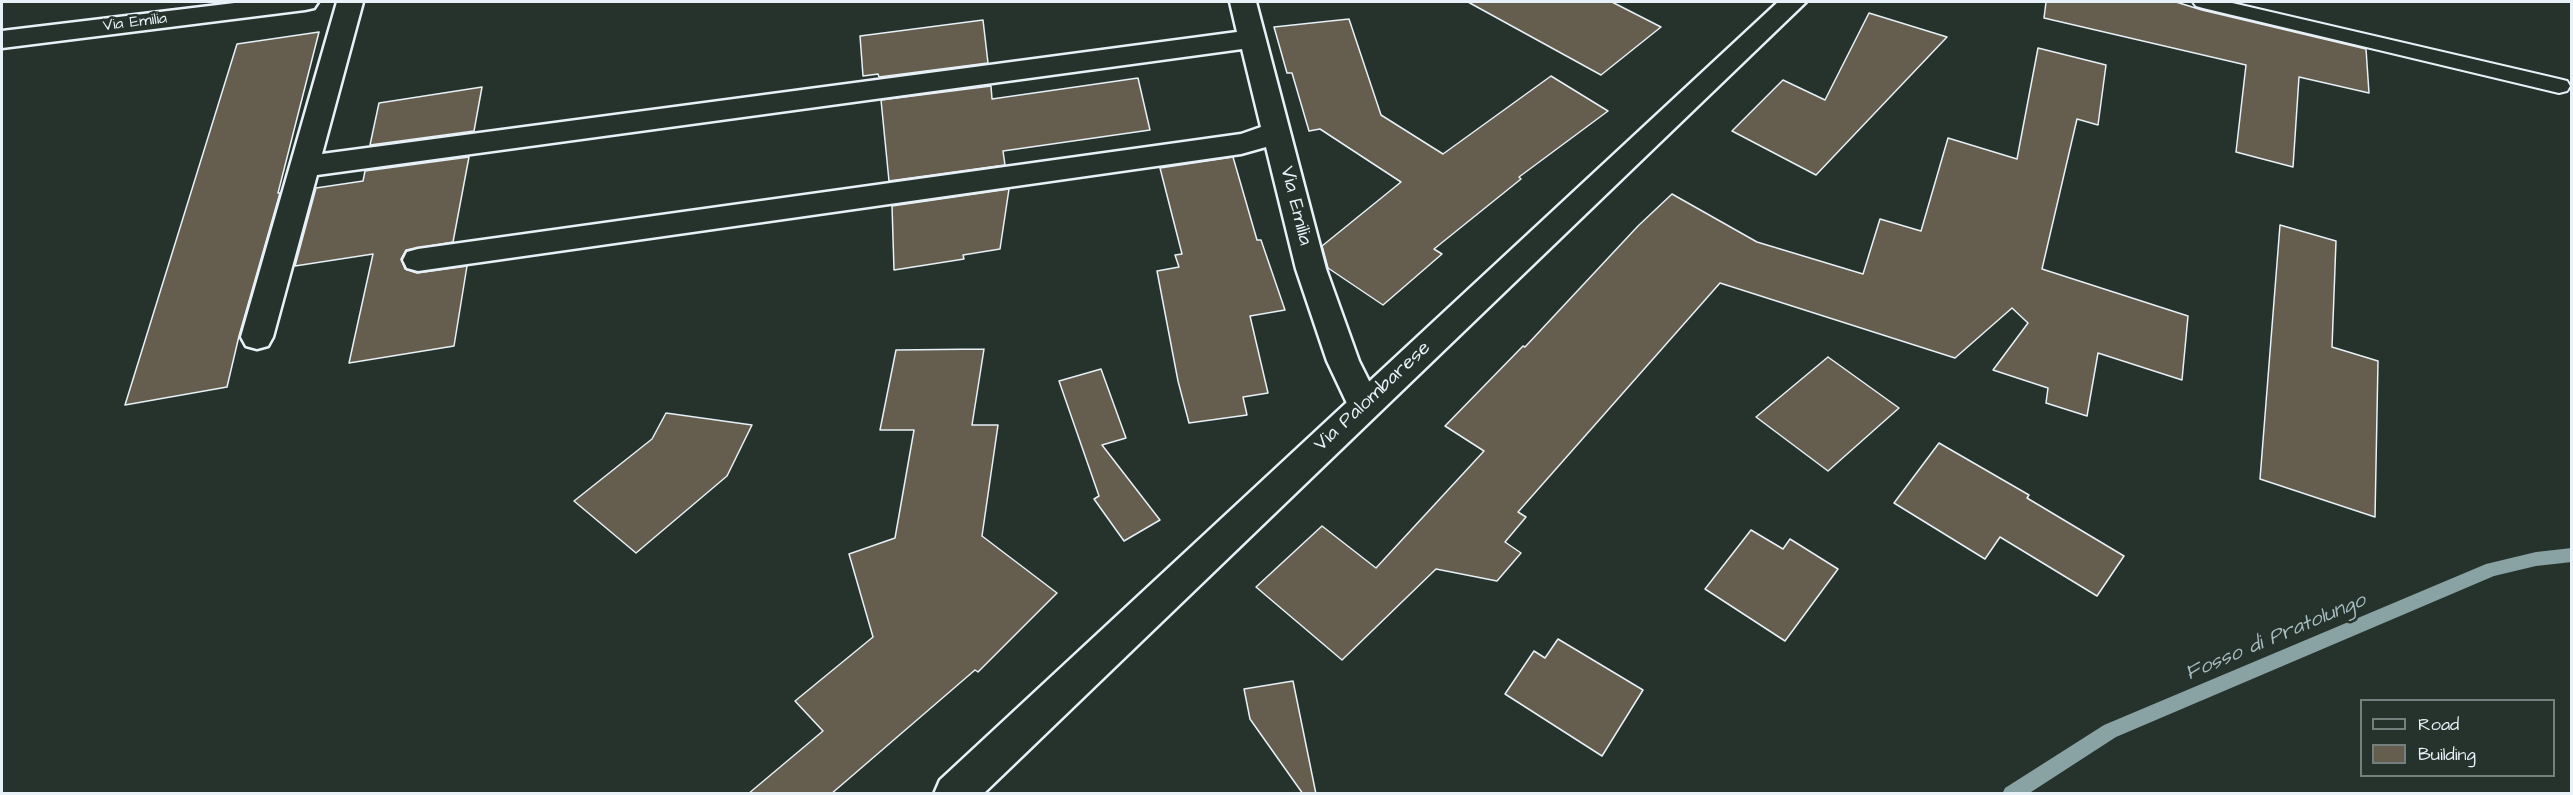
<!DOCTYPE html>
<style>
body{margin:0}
#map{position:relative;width:2573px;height:795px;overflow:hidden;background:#26332d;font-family:"Architects Daughter",sans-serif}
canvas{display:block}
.frame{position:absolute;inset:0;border:3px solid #e8f1f8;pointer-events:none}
.legend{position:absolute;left:2360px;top:699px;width:195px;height:78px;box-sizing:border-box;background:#26332d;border:2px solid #747f7e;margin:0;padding:8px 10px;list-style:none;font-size:18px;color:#e8f1f8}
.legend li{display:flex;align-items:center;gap:12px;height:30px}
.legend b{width:30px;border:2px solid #747f7e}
</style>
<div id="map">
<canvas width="2573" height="795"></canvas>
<div class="frame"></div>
<ul class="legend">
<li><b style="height:8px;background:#26332d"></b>Road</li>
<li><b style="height:16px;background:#655e4e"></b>Building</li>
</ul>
</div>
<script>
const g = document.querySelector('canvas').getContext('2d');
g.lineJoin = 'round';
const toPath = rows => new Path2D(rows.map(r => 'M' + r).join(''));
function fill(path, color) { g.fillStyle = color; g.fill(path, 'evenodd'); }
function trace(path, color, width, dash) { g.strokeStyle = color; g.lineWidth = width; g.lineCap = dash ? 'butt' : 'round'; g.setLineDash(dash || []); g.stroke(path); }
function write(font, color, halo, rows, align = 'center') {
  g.font = font + ' "Architects Daughter",sans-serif'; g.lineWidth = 5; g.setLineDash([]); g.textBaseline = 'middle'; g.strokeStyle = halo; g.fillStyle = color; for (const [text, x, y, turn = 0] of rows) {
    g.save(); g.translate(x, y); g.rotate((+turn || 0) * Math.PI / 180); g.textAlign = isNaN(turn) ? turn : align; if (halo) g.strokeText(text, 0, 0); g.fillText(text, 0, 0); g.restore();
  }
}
const stream = toPath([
 [2572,548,2572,562,2536,566,2494,576,2116,737,2028,794,2002,794,2005,788,2104,725,2486,564,2536,552,2572,548]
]);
const building = toPath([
 [1468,2,1612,2,1661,27,1601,75,1468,2],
 [2046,2,2176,2,2202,10,2366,49,2369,93,2299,77,2293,167,2236,152,2246,65,2044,18,2046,2],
 [1869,13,1947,37,1816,175,1732,131,1783,80,1825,100,1869,13],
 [1349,19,1381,115,1443,154,1551,76,1608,111,1519,177,1521,179,1434,249,1442,254,1383,305,1328,268,1322,246,1401,182,1320,129,1309,131,1292,73,1287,73,1274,27,1349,19],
 [983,20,988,63,879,77,878,74,863,76,860,36,983,20],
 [319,32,278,193,280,193,239,336,227,387,125,405,237,44,319,32],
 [2038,48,2106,65,2098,125,2077,119,2042,269,2188,316,2182,380,2098,353,2087,416,2046,403,2048,388,1993,370,2028,323,2012,308,1955,358,1720,283,1518,512,1526,517,1505,542,1521,553,1497,581,1436,569,1342,660,1256,587,1322,526,1376,568,1484,451,1445,426,1523,346,1525,347,1638,226,1672,194,1757,242,1863,274,1880,219,1921,231,1948,138,2017,159,2038,48],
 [1138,78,1150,130,1003,151,1005,165,889,181,881,100,991,86,992,99,1138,78],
 [482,87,474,131,370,145,379,103,482,87],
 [469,157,453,242,406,250,401,259,405,269,417,273,467,266,454,346,349,363,373,254,295,266,316,188,363,181,365,171,469,157],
 [1233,157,1257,240,1261,240,1285,310,1250,316,1268,393,1243,397,1247,415,1189,423,1178,381,1157,271,1179,267,1175,255,1182,254,1160,168,1233,157],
 [1009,189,1000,249,963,255,964,259,894,270,892,206,1009,189],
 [2280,225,2336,241,2332,347,2378,361,2375,517,2260,479,2280,225],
 [984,349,972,425,998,425,982,536,1057,593,978,672,975,670,831,794,748,794,823,731,795,701,873,637,849,554,895,538,914,430,880,430,896,350,984,349],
 [1828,357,1899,408,1828,471,1756,417,1828,357],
 [1101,369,1126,438,1102,445,1160,520,1124,541,1094,499,1099,496,1059,381,1101,369],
 [666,413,752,425,727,476,636,553,574,501,652,439,666,413],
 [1939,443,2029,495,2027,498,2124,556,2097,596,2000,537,1985,559,1894,503,1939,443],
 [1751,530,1783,549,1790,539,1838,569,1785,641,1705,589,1751,530],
 [1558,639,1643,690,1602,756,1505,694,1534,651,1545,658,1558,639],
 [1293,681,1316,794,1303,794,1250,719,1244,689,1293,681]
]);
const lane = toPath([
 [2193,2,2228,2,2559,79,2567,81,2570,86,2567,91,2559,93,2203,8,2196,6,2193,2]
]);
const street = toPath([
 [243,2,318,2,314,8,305,10,2,48,2,31,243,2],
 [337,2,363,2,322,154,1237,32,1230,2,1256,2,1326,269,1359,361,1381,405,1376,414,1364,418,1352,414,1327,361,1296,269,1266,147,1241,154,418,271,407,268,403,260,407,252,418,249,1241,134,1261,127,1242,49,317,175,273,337,268,346,257,349,246,346,241,337,337,2]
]);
const secondary = toPath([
 [1778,2,1806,2,983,794,934,794,940,780,1778,2]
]);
const farStreetnames = [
 ["Via Emilia",135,23,-7]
];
const streetNames = [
 ["Via Emilia",1295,206,76],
 ["Via Palombarese",1373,397,-43]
];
const waterNames = [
 ["Fosso di Pratolungo",2276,638,-23]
];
fill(stream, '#89a2a4');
fill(building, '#655e4e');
trace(building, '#e8f1f8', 1.5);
trace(lane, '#e8f1f8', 4);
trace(street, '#e8f1f8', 5);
trace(secondary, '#e8f1f8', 5);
fill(lane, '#26332d');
fill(street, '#26332d');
fill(secondary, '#26332d');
write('16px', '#e8f1f8', '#26332d', farStreetnames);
write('20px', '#e8f1f8', '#26332d', streetNames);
write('italic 21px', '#a8bdc0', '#26332d', waterNames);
</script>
